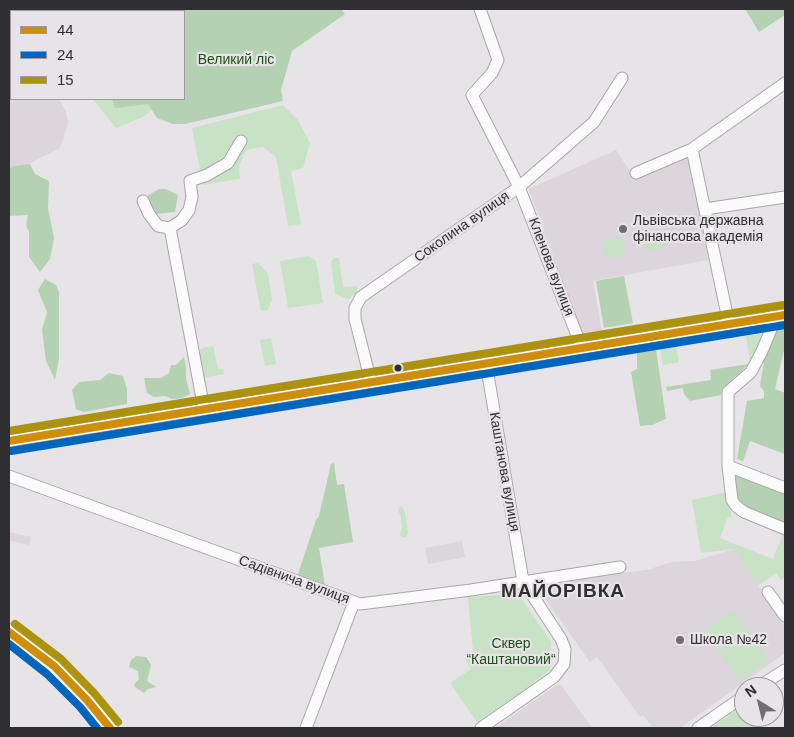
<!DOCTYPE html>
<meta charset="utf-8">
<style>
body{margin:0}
#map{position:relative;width:794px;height:737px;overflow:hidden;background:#e6e4e6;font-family:Arial,sans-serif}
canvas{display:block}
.frame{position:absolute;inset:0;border:10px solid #2f2e30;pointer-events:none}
.legend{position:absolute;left:10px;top:10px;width:175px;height:90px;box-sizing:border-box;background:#e7e3e7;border:1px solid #9d9b9e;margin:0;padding:6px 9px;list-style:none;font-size:15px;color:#2f2e30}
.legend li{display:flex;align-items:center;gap:10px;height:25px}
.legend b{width:25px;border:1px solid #9d9b9e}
.north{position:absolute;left:734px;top:677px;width:50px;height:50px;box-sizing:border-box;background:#e7e3e7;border:1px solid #9d9b9e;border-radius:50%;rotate:324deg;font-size:14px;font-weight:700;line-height:20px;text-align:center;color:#2f2e30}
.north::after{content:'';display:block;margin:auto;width:18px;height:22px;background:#6f6e70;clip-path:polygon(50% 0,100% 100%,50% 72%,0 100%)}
</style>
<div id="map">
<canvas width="794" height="737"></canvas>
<div class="frame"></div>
<ul class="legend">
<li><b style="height:6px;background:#cf8e0a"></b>44</li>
<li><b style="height:6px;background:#0065bd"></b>24</li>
<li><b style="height:6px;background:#ad920e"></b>15</li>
</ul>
<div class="north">N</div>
</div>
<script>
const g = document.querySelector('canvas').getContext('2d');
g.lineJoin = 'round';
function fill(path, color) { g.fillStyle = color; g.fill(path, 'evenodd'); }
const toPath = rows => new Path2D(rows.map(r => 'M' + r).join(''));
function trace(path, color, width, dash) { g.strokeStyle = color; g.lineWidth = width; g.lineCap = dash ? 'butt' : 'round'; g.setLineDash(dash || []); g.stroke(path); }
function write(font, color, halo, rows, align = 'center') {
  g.font = font + ' Arial,sans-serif'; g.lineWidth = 4.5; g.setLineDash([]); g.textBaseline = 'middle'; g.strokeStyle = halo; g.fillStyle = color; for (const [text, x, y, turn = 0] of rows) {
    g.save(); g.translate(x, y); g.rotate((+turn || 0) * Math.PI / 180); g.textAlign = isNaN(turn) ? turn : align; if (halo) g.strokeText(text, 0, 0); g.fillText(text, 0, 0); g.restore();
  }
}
const built = toPath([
 [9,37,11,38,11,99,59,99,66,112,68,123,60,148,9,174],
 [616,150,631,173,690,152,708,260,593,281,602,331,582,333,529,189],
 [9,532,31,537,29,545,9,540],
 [462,541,465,557,428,564,425,548],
 [734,549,785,626,785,653,680,728,653,728,643,715,640,717,597,657,590,662,534,583,647,570,671,562,695,561],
 [557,685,561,685,592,728,495,728]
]);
const green = toPath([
 [93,99,166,99,143,117,116,128],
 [283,105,298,120,310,143,303,168,291,171,301,224,288,226,276,157,263,147,246,150,239,166,240,179,203,185,192,128],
 [662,230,666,248,647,251,644,234],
 [622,237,625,255,605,258,602,241],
 [309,256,316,261,323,303,288,308,280,261],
 [334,258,339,258,343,287,357,286,357,293,348,299,335,294,331,262],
 [258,263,268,274,272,300,268,310,261,311,252,264],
 [785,304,785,312,732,320,730,313],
 [694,319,696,326,637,336,635,329],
 [633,329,635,337,587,345,586,337],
 [761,334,762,336,750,362,746,336],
 [271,338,276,364,265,366,260,340],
 [213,346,218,369,223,369,224,374,202,378,197,354,202,348],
 [676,347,679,362,663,365,660,350],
 [727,492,732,518,728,517,720,538,773,559,783,534,785,535,785,577,781,580,776,573,758,586,734,549,701,553,692,500],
 [400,506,403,508,405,513,408,533,406,537,403,538,400,535,402,527,401,517,398,510],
 [518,594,551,642,550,670,527,688,477,722,450,683,471,669,465,659,473,651,468,597],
 [733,610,768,660,739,680,704,630],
 [741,707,744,710,744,717,750,717,760,728,715,728,713,726]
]);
const forest = toPath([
 [93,9,341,9,345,14,292,51,281,90,283,101,185,124,173,124,157,118,148,104,115,108,112,99,184,99,184,11,94,11],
 [745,9,785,9,785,15,759,32],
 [30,164,35,174,49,181,48,208,54,238,50,259,40,272,29,257,29,232,26,226,28,215,9,216,9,169,14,166],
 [159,189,166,189,178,195,175,212,156,214,147,196],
 [624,276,633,323,604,328,596,281],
 [45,279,56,285,59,292,59,359,55,380,46,361,42,330,47,312,38,290],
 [785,328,785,346,775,389,785,393,785,454,750,441,743,461,737,459,747,401,764,398,764,391,760,386,764,361,775,329],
 [652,347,656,349,666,419,652,425,640,426,631,372,637,369,637,350],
 [184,357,186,369,186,379,190,394,182,398,172,399,165,396,154,397,147,393,144,378,161,378,169,373,171,365,176,365],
 [749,364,722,389,721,395,690,401,684,394,683,388,667,391,666,387,711,380,710,370],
 [109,373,123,376,127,389,127,404,84,412,76,409,72,390,79,382,100,380],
 [334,463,337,485,344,484,353,542,319,548,325,586,297,577,316,520,319,516,331,464],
 [731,469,785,489,785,522,783,524,744,507,739,501,735,493],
 [136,656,146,657,151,665,147,681,156,687,148,689,144,693,135,687,134,684,139,679,138,671,129,667,131,660]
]);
const street = toPath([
 [692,149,729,324],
 [636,173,692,149,785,83],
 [143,201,149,214,158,226,170,228,204,409],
 [705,209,785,197],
 [170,228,182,220,189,210,192,197,190,181,207,175,228,163,241,141],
 [771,317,772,327,762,351,751,372,728,392,728,466,732,500,736,506,744,512,785,529],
 [582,348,519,187,594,122,622,78],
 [371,382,355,319,355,308,361,297,519,187,472,95,492,73,498,60,480,9],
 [9,441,785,315],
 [728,466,785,488],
 [9,476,360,604,471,590,620,567],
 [768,592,785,616],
 [758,687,785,670],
 [306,728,354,602],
 [481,728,554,677,564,664,565,649,561,639,523,581,486,363],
 [698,728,744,696]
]);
const secondary = toPath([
 [9,632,54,666,87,700,110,728]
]);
const bus1 = toPath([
 [9,441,785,315],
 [9,632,54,666,87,700,110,728]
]);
const bus2 = toPath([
 [11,451,785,325],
 [9,644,47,674,80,707,97,728]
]);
const bus3 = toPath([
 [9,431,783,305],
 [15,624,61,659,94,693,118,722]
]);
const markers = [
 [623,229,5,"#6f6e70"],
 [398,368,4.5,"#2f2e30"],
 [680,640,5,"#6f6e70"]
];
const parkNames = [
 ["Великий ліс",236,60],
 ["Сквер",511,644],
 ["“Каштановий“",511,660]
];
const poiNames = [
 ["Львівська державна",633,221],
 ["фінансова академія",633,237],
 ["Школа №42",690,640]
];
const streetNames = [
 ["Соколина вулиця",462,227,-35],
 ["Кленова вулиця",551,267,69],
 ["Каштанова вулиця",504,472,80],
 ["Садівнича вулиця",294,580,20]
];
const districtNames = [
 ["МАЙОРІВКА",563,592]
];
fill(built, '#dcd5dc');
fill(green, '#c7e2c4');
fill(forest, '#b4d1b1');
trace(street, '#a8a6a8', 13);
trace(secondary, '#a8a6a8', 18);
trace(street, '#fbfbfb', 11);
trace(secondary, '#fbfbfb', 16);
trace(bus1, '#cf8e0a', 8);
trace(bus2, '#0065bd', 8);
trace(bus3, '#ad920e', 8);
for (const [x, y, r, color] of markers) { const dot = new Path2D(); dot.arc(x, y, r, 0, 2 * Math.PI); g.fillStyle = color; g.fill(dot); trace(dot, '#e7e3e7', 2); }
write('14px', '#1a5116', '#e7e3e7', parkNames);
write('14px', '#2f2e30', '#e7e3e7', poiNames, 'left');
write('14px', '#2f2e30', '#e7e3e7', streetNames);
g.letterSpacing = '1px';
write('bold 19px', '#2f2e30', '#e7e3e7', districtNames);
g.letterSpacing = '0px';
</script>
